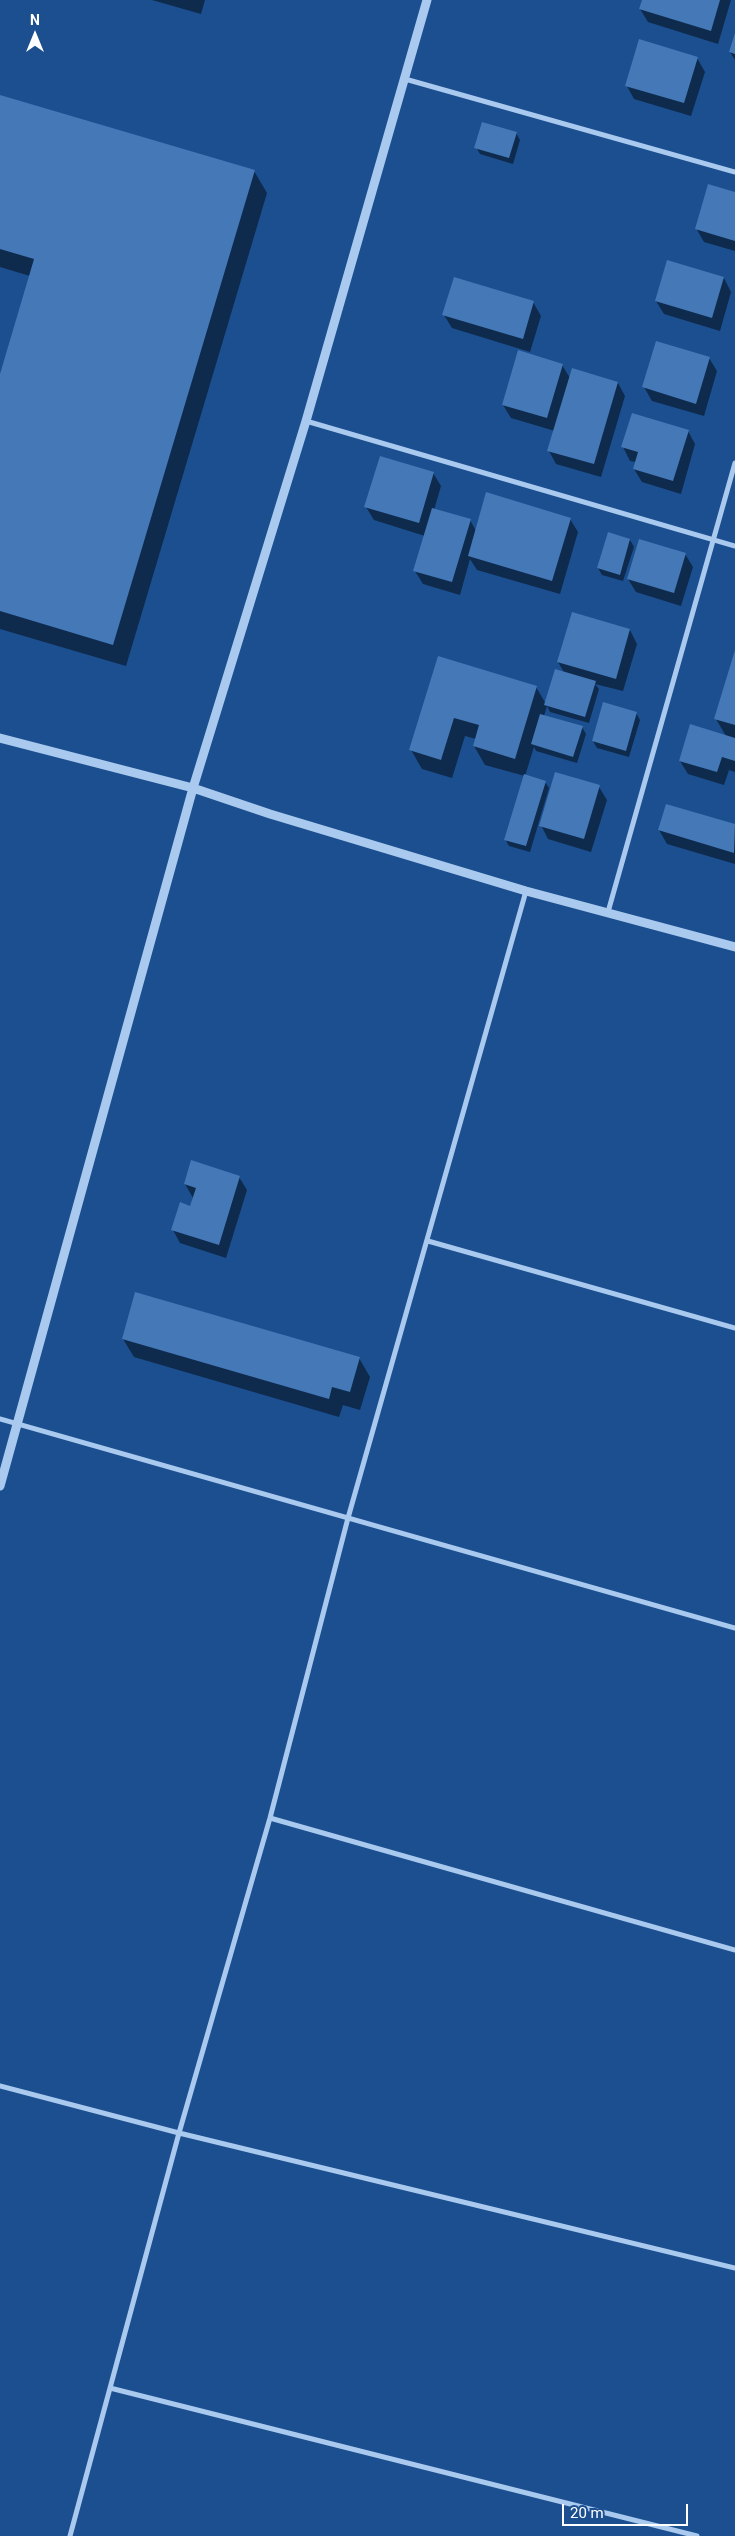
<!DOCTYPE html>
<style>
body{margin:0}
#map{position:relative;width:735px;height:2536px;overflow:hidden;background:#1b4f8f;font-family:Roboto,sans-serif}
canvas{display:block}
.north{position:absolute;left:10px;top:10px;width:50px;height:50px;-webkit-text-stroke:4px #1b4f8f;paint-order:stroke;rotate:0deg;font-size:14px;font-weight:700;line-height:20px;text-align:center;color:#fff}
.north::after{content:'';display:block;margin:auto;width:18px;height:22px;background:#fff;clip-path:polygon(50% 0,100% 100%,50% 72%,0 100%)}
.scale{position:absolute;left:562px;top:2504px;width:126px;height:22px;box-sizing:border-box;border:2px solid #fff;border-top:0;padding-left:6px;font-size:15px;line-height:18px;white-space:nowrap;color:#fff;-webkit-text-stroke:4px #1b4f8f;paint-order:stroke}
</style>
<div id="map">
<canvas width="735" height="2536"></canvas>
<div class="north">N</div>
<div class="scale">20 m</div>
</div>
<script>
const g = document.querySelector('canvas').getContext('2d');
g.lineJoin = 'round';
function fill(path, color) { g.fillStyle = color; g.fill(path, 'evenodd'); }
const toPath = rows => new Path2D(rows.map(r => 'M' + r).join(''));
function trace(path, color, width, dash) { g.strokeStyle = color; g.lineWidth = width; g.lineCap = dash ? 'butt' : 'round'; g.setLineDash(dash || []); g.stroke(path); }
const shadow = toPath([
 [152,0,205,0,201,14],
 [643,0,731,0,718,44,648,22,640,9],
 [735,36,735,60,730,52],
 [697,58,705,72,691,116,634,99,627,86],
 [0,96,254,171,267,193,126,666,0,629,0,378,30,276,0,267],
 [516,133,520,140,513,164,480,154,476,147],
 [735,194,735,251,704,242,696,228],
 [724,278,731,292,720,331,664,314,656,301],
 [533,302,541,316,530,352,452,328,444,315],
 [709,358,717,371,704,416,652,401,644,387],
 [562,365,570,378,618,383,625,396,601,477,556,464,549,451,555,431,511,418,503,405],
 [688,431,695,444,681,494,642,482,634,469,636,462,630,461,623,447],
 [433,473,441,486,434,510,470,520,476,531,570,519,578,532,560,594,477,570,470,559,460,595,423,584,415,571,425,536,374,520,366,507],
 [630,540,634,547,623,581,602,575,598,568],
 [685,554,693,567,681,606,636,592,628,579],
 [630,630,637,644,623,691,595,684,599,689,589,723,550,712,547,706,544,716,582,727,586,734,577,763,536,751,534,747,525,776,545,782,549,788,530,852,509,846,505,839,525,776,485,765,474,746,476,739,465,736,452,778,422,769,411,750,439,658,536,687,546,704,565,674,558,662],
 [735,653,735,772,729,770,724,785,688,774,680,761,726,736,716,719],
 [636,713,640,720,629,757,597,748,593,741],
 [599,787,607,800,591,852,548,839,541,825],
 [667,805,735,825,735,864,667,844,659,830],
 [239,1177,247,1190,226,1258,180,1243,173,1230,191,1208,193,1198,185,1184],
 [123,1339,359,1358,370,1377,360,1410,343,1405,339,1417,134,1357]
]);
const building = toPath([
 [642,0,720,0,711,31,639,9],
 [735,33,735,54,729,52],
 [639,39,698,57,684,103,625,86],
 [0,95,255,170,113,645,0,611,0,374,34,259,0,249],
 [482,122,517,132,509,158,474,148],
 [708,184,735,192,735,241,695,229],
 [667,260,724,277,712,318,655,301],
 [454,277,534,301,523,339,442,315],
 [656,341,710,357,696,404,642,387],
 [518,350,563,364,547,418,502,405],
 [572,368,618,382,594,464,547,451],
 [632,413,689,430,673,481,633,469,638,452,621,447],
 [380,456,434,472,419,523,364,507],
 [486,492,571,518,552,581,468,556],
 [432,508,471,519,452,582,413,571],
 [608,532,630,539,620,575,597,568],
 [639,539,686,553,674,593,627,579],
 [572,612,630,629,616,679,557,662],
 [735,650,735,725,714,719],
 [438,656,537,686,515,759,473,746,479,725,454,718,441,760,409,750],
 [555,669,596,681,585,717,544,705],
 [603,702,637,712,626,751,592,741],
 [540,714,583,726,573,757,531,744],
 [690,724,735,738,735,761,722,757,717,772,679,761],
 [555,772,600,785,584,839,539,826],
 [524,774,546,781,526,846,504,840],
 [666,804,735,824,734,853,658,830],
 [191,1160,240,1176,219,1245,171,1230,180,1202,190,1206,196,1188,184,1184],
 [135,1292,360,1357,350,1392,332,1387,329,1399,122,1339]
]);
const minor = toPath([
 [405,79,735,172],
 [306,421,735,546],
 [608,912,735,463],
 [428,1241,735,1328],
 [0,1419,735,1628],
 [270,1818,735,1950],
 [0,2086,179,2133,735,2268],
 [110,2388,697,2536],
 [70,2536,179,2133,270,1818,348,1518,526,891]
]);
const tertiary = toPath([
 [0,738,193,788,270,814,526,891,735,947],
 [0,1486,193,788,306,421,427,0]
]);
fill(shadow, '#0007');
fill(building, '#4478b7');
trace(minor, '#a9c9ee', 5);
trace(tertiary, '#a9c9ee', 9);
</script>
